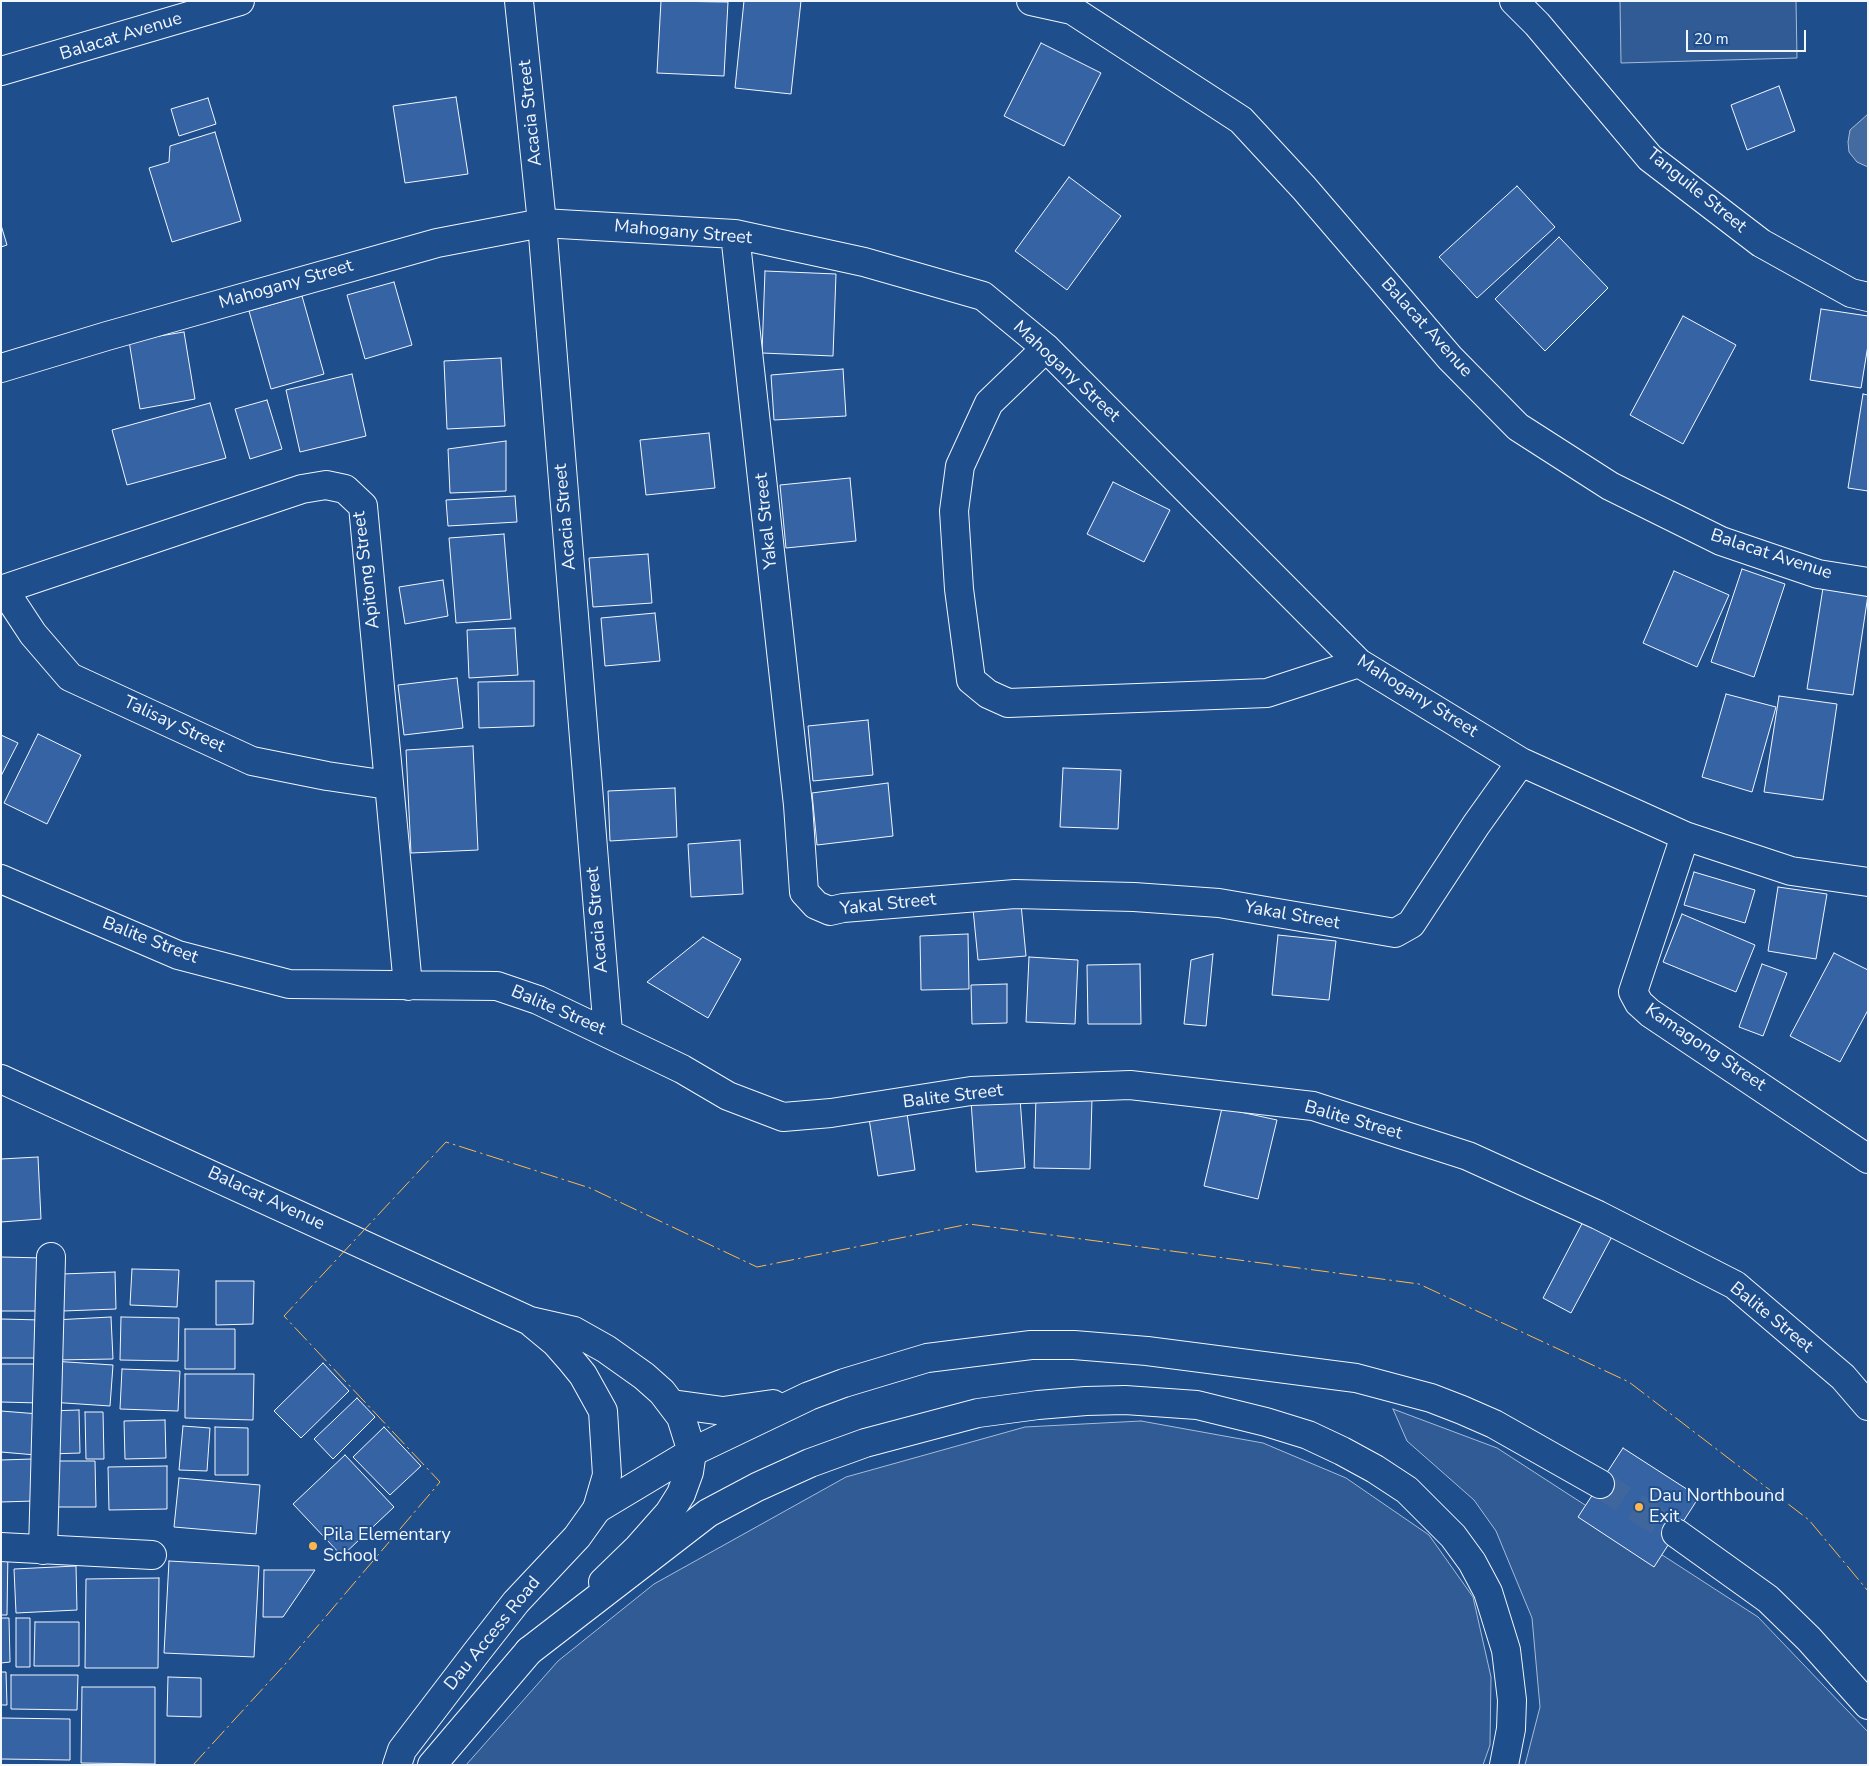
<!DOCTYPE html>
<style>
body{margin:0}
#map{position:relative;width:1869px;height:1766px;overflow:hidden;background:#1f4e8c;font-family:"Nunito Sans",sans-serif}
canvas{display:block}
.frame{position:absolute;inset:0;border:2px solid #f2f6ff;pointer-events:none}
.scale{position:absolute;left:1686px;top:30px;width:120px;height:22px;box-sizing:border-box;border:2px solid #f2f6ff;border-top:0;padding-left:6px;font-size:15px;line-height:18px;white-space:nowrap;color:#f2f6ff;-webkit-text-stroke:4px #1f4e8c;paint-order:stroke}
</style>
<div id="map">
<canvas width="1869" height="1766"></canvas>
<div class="frame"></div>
<div class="scale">20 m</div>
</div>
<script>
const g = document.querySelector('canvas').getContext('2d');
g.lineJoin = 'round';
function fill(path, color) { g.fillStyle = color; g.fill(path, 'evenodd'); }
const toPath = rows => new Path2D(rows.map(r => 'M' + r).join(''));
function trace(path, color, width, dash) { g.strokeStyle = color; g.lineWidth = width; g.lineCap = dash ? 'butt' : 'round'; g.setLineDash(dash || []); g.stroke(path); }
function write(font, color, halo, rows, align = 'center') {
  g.font = font + ' "Nunito Sans",sans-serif'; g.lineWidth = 4; g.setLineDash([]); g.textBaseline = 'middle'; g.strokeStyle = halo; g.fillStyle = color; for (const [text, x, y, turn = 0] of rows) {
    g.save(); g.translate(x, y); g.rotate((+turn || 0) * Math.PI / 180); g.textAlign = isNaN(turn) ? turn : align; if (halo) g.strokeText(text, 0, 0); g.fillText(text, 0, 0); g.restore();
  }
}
const built = toPath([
 [1620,1,1796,1,1797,58,1621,63,1620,1],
 [1393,1409,1497,1448,1758,1617,1868,1732,1868,1765,1525,1765,1540,1707,1532,1618,1496,1531,1474,1500,1407,1441,1393,1409],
 [1141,1421,1263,1443,1346,1478,1429,1535,1473,1597,1491,1677,1490,1745,1483,1765,466,1765,558,1661,654,1584,846,1477,1025,1427,1141,1421]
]);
const water = toPath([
 [1868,114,1868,167,1857,162,1849,152,1848,142,1850,130,1868,114]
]);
const building = toPath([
 [661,1,728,2,724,76,657,73,661,1],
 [744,1,801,1,791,94,735,88,744,1],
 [1041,43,1101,73,1064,146,1004,116,1041,43],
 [1779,86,1795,131,1747,150,1731,105,1779,86],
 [456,97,468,174,405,183,393,106,456,97],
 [208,98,216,124,179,136,171,109,208,98],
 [215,132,241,221,172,242,149,168,169,162,170,146,215,132],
 [1069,177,1121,216,1067,290,1015,251,1069,177],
 [1517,186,1555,227,1477,298,1439,257,1517,186],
 [1,225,7,245,1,247,1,225],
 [1559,237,1608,288,1545,351,1495,299,1559,237],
 [765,271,836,274,833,356,762,353,765,271],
 [394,282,412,345,365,359,347,295,394,282],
 [302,296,324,374,271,389,249,311,302,296],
 [1821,309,1868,316,1868,345,1861,388,1810,380,1821,309],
 [1683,316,1736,345,1683,444,1630,415,1683,316],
 [184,332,195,399,140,409,129,341,184,332],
 [501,358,505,426,447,429,444,361,501,358],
 [843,369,846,416,774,420,771,375,843,369],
 [352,374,366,436,300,452,286,390,352,374],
 [1863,394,1868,395,1868,491,1848,488,1863,394],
 [267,400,282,449,250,459,235,409,267,400],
 [210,403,226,458,127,485,112,430,210,403],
 [709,433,715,488,646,495,640,440,709,433],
 [506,441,506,491,450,493,448,449,506,441],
 [850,478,856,541,786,548,780,485,850,478],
 [1113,482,1170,510,1144,562,1087,534,1113,482],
 [515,496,517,522,448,526,446,500,515,496],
 [504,534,511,619,456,623,449,538,504,534],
 [648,554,652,603,593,607,589,558,648,554],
 [1742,569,1785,584,1754,677,1711,662,1742,569],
 [1674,571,1729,595,1697,667,1643,643,1674,571],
 [443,580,448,616,405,624,399,587,443,580],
 [1823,588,1868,595,1853,695,1807,689,1823,588],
 [655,613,660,661,605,666,601,618,655,613],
 [515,628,518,675,469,678,467,630,515,628],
 [457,678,463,728,404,735,398,685,457,678],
 [534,681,534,726,479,728,478,682,534,681],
 [1726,694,1776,707,1752,792,1702,777,1726,694],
 [1779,696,1837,704,1823,800,1764,792,1779,696],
 [868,720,873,775,813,781,808,726,868,720],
 [38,734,81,755,47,824,4,803,38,734],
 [1,735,18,743,1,776,1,735],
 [473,746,478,850,411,853,406,750,473,746],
 [1063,768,1121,770,1118,829,1060,827,1063,768],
 [888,783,893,836,817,845,812,793,888,783],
 [675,788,677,837,610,841,608,791,675,788],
 [740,840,743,894,691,897,688,844,740,840],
 [1694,872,1755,890,1745,923,1684,905,1694,872],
 [1778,887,1827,894,1816,959,1768,951,1778,887],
 [1021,904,1026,956,978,960,973,909,1021,904],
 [1682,914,1755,945,1736,992,1663,962,1682,914],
 [968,934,969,989,921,990,920,936,968,934],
 [1278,935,1336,941,1329,1000,1272,995,1278,935],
 [703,937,741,959,708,1018,647,982,703,937],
 [1834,953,1868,970,1868,1010,1840,1062,1790,1036,1834,953],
 [1213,954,1206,1026,1184,1024,1191,960,1213,954],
 [1029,957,1078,960,1075,1024,1026,1022,1029,957],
 [1140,964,1141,1024,1088,1024,1087,965,1140,964],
 [1762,964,1787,973,1763,1036,1739,1027,1762,964],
 [1007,984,1007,1023,972,1024,971,985,1007,984],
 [1036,1097,1092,1099,1090,1169,1034,1168,1036,1097],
 [1020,1098,1025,1168,976,1172,971,1101,1020,1098],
 [906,1106,915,1170,878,1176,868,1112,906,1106],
 [1222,1108,1277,1120,1258,1199,1204,1186,1222,1108],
 [38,1157,41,1219,1,1222,1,1159,38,1157],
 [1586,1216,1615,1231,1571,1313,1543,1298,1586,1216],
 [1,1257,44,1258,44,1311,1,1311,1,1257],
 [132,1269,179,1270,177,1307,130,1305,132,1269],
 [115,1272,116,1309,63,1311,62,1274,115,1272],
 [216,1281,254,1281,253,1324,216,1325,216,1281],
 [111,1317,113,1359,55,1360,54,1320,111,1317],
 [121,1317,179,1318,178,1361,120,1360,121,1317],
 [1,1319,42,1320,42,1358,1,1358,1,1319],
 [185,1329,235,1329,235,1369,185,1369,185,1329],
 [52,1361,113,1365,110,1406,50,1402,52,1361],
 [323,1363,349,1391,301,1438,274,1411,323,1363],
 [1,1364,40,1364,40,1403,1,1402,1,1364],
 [122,1369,180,1371,178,1411,120,1409,122,1369],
 [185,1374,254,1374,253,1420,185,1418,185,1374],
 [357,1398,375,1417,333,1459,314,1439,357,1398],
 [79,1410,80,1453,49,1454,48,1411,79,1410],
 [1,1411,39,1414,36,1455,1,1452,1,1411],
 [85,1412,103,1412,104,1459,86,1459,85,1412],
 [165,1420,166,1458,125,1459,124,1421,165,1420],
 [183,1426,210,1428,207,1471,179,1470,183,1426],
 [215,1427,248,1428,248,1475,215,1475,215,1427],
 [384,1427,421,1466,390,1495,353,1457,384,1427],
 [1623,1448,1699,1497,1654,1567,1578,1517,1623,1448],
 [345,1455,394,1507,342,1556,293,1504,345,1455],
 [33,1459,34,1501,1,1502,1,1460,33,1459],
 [47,1461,95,1461,96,1507,48,1507,47,1461],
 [167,1466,167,1509,109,1510,108,1467,167,1466],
 [179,1478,260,1485,256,1534,174,1527,179,1478],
 [1,1549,8,1549,7,1615,1,1615,1,1549],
 [169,1561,259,1566,254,1657,164,1653,169,1561],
 [76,1566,77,1610,16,1613,14,1569,76,1566],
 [264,1570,315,1570,283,1617,263,1617,264,1570],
 [159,1578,158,1668,85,1668,86,1579,159,1578],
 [1,1618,9,1618,10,1662,1,1663,1,1618],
 [16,1618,30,1618,30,1667,16,1667,16,1618],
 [35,1622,79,1622,79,1666,34,1666,35,1622],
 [1,1672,6,1672,7,1705,1,1705,1,1672],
 [11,1675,78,1675,77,1710,11,1709,11,1675],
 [168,1677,201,1678,201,1717,167,1716,168,1677],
 [82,1687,155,1687,155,1764,81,1763,82,1687],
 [1,1718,70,1719,70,1760,1,1759,1,1718]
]);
const highwayTunnel = toPath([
 [1600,1484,1676,1533]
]);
const street = toPath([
 [519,1,542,223,608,1032],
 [1514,1,1537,24,1650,158,1761,243,1851,293,1868,297],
 [735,234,798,805,804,892,816,905,830,911,843,908,1015,894,1134,897,1219,903,1395,933,1411,924,1476,825,1521,762],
 [1046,348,989,403,960,466,954,511,959,589,971,680,988,694,1008,703,1267,693,1359,663],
 [1,368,107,336,437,243,542,223,735,234,864,262,983,296,1046,348,1359,663,1521,762,1685,836,1791,871,1868,882],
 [1,590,302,489,326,485,345,489,363,506,408,986],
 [4,590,33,634,70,677,252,761,327,776,388,785],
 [1685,836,1633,992,1639,1003,1650,1013,1868,1159],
 [1,879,178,955,289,984,497,986,538,1000,682,1069,728,1096,783,1117,831,1113,971,1091,1130,1085,1313,1106,1468,1156,1598,1215,1735,1285,1843,1377,1868,1406],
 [1,1547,152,1555],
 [43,1550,51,1257]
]);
const secondary = toPath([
 [1031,1,1072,10,1241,120,1304,188,1450,358,1518,427,1610,486,1721,541,1818,574,1868,582],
 [1,71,240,1],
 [1,1079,530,1321,574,1331,606,1349,644,1376,662,1392,681,1417,692,1452,689,1472,681,1494,669,1513,638,1548,603,1582],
 [533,1324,556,1343,570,1359,583,1375,603,1411,607,1475,597,1509]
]);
const primary = toPath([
 [397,1765,402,1750,476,1653,516,1602,577,1537,597,1509],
 [432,1765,529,1651]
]);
const highway = toPath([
 [672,1404,723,1411,773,1404],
 [597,1509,692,1452,809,1396,844,1383,927,1358,1031,1345,1074,1345,1147,1351,1356,1378,1431,1398,1462,1410,1494,1424,1600,1484],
 [1676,1533,1768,1599,1809,1639,1868,1705],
 [529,1651,708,1513,757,1487,810,1463,865,1443,978,1413,1038,1405,1086,1401,1125,1400,1197,1405,1266,1422,1308,1435,1342,1451,1375,1469,1407,1490,1453,1536,1472,1562,1488,1592,1506,1650,1512,1700,1511,1729,1504,1765]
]);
const power = toPath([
 [193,1765,288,1661,440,1482,284,1316,446,1142,590,1188,757,1267,969,1224,1419,1284,1629,1382,1809,1520,1868,1591]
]);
const markers = [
 [1639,1507,5,"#ffb74d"],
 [313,1546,5,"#ffb74d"]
];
const streetNames = [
 ["Balacat Avenue",121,37,-17],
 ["Acacia Street",531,113,-96],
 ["Tanguile Street",1696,191,39],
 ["Mahogany Street",683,233,5],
 ["Mahogany Street",286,285,-16],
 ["Balacat Avenue",1426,328,48],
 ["Mahogany Street",1066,372,43],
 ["Acacia Street",566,517,-95],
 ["Yakal Street",767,521,-96],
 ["Balacat Avenue",1771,555,18],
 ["Apitong Street",367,570,-97],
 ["Mahogany Street",1417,697,32],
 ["Talisay Street",174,725,25],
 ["Yakal Street",888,905,-6],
 ["Yakal Street",1292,916,10],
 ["Acacia Street",598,920,-95],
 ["Balite Street",150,941,21],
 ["Balite Street",558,1011,23],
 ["Kamagong Street",1705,1048,34],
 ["Balite Street",953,1097,-7],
 ["Balite Street",1353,1121,16],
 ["Balacat Avenue",266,1199,25],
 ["Balite Street",1771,1318,39],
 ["Dau Access Road",493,1634,-51]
];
const poiNames = [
 ["Dau Northbound",1649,1497],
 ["Exit",1649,1518],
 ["Pila Elementary",323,1536],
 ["School",323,1557]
];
fill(built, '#305b95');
trace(built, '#a8bbd7', 1);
fill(water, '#446ba0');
trace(water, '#a8bbd7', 1);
fill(building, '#3563a3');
trace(building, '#f2f6ff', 1);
trace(highwayTunnel, '#3f679d', 28, [28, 14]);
trace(street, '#f2f6ff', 30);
trace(secondary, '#f2f6ff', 30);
trace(primary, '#f2f6ff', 30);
trace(highway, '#f2f6ff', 30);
trace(street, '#1f4e8c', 28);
trace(secondary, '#1f4e8c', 28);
trace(primary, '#1f4e8c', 28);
trace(highway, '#1f4e8c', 28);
trace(power, '#ffb74d', 1, [18, 4, 2.5, 4]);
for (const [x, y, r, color] of markers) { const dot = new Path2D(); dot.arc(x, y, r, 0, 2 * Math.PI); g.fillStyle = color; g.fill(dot); trace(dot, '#1f4e8c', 2); }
write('18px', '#f2f6ff', '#1f4e8c', streetNames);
write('18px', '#f2f6ff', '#1f4e8c', poiNames, 'left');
</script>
